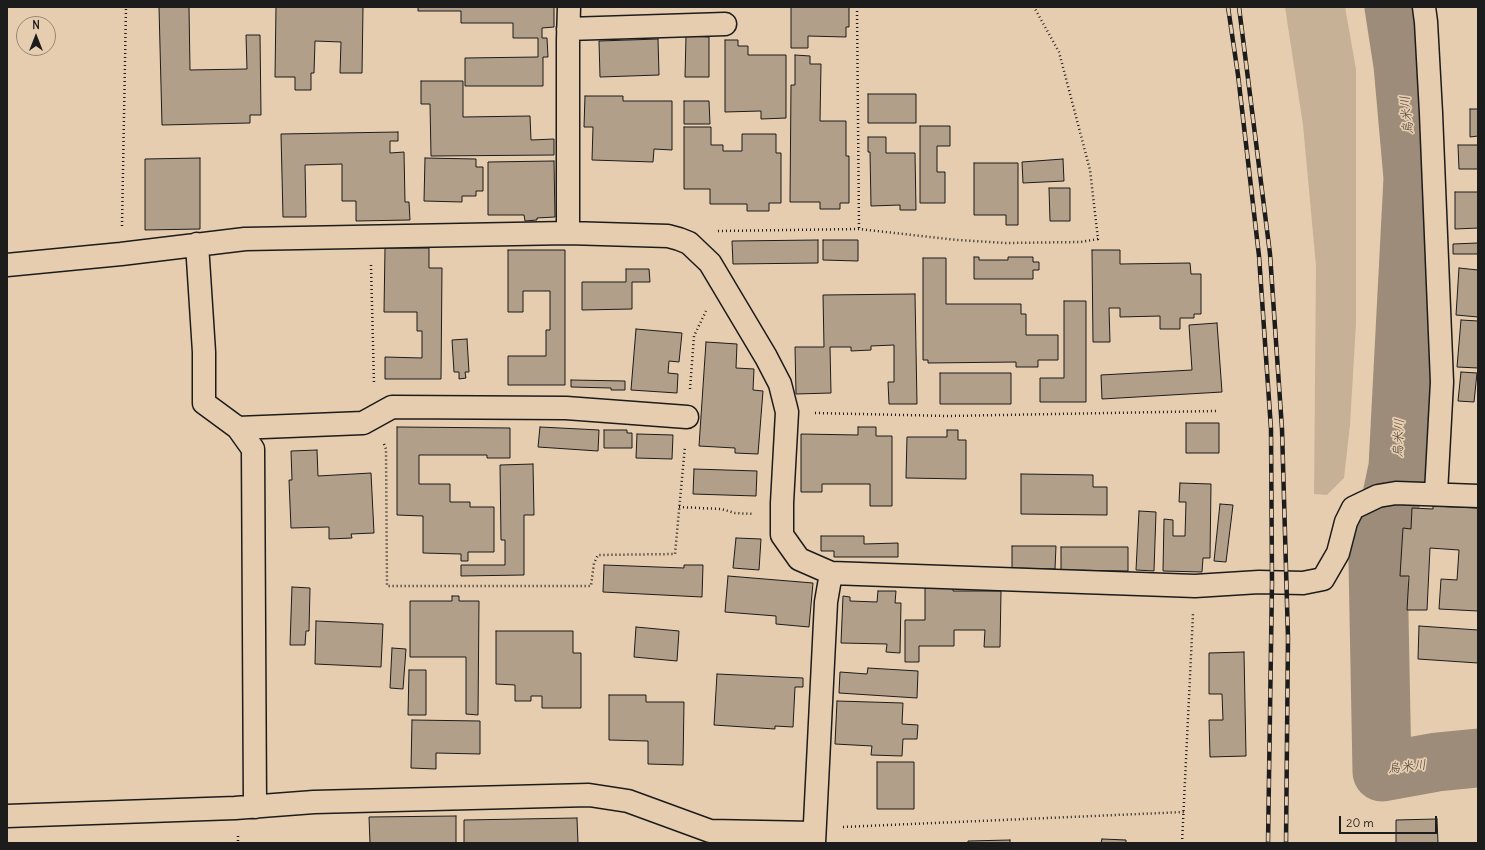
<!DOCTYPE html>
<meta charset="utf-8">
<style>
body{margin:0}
#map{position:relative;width:1485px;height:850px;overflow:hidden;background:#e7cdaf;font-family:Delius,sans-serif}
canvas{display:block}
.frame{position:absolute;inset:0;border:8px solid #1c1c1c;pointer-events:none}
.north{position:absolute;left:16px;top:16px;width:40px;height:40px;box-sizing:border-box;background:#e7cdaf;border:1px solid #968674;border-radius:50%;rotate:0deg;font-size:11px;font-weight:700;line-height:16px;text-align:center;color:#1c1c1c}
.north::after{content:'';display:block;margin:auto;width:14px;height:18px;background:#1c1c1c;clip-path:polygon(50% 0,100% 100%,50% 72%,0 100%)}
.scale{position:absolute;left:1339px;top:816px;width:98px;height:18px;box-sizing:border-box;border:2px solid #1c1c1c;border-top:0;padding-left:5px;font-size:12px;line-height:14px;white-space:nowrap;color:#1c1c1c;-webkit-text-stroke:3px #e7cdaf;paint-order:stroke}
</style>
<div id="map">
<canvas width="1485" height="850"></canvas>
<div class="frame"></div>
<div class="north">N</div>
<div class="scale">20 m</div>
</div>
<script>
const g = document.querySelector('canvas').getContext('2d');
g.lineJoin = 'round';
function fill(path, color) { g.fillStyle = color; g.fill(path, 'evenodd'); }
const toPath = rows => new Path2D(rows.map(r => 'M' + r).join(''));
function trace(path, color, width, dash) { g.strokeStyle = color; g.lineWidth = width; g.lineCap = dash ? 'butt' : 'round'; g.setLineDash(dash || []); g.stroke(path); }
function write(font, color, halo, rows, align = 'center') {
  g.font = font + ' Delius,"Klee One",sans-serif'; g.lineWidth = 3.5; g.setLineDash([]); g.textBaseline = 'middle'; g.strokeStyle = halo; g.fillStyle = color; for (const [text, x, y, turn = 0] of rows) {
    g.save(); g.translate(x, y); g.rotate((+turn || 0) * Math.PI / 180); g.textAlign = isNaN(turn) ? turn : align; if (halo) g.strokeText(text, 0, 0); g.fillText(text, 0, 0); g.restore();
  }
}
const green = toPath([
 [1285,7,1345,7,1356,69,1356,324,1350,425,1344,478,1327,495,1314,494,1316,266,1303,125]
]);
const river = toPath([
 [1394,7,1403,65,1413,178,1398,467,1378,562,1382,772,1437,762,1478,758]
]);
const building = toPath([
 [159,7,189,7,190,70,247,69,246,35,260,35,261,115,250,115,250,123,162,125,159,7],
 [276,7,363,7,362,73,340,73,341,42,315,41,314,73,311,73,311,90,295,90,295,77,275,77,276,7],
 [418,7,554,7,554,27,542,28,542,38,547,38,548,57,543,57,543,86,465,86,465,58,538,57,538,38,513,38,513,23,461,23,461,11,418,11,418,7],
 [791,7,849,7,849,27,846,27,846,37,808,36,808,48,791,48,791,7],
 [686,36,709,37,709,77,685,77,686,36],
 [658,39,659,75,600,77,599,41,658,39],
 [725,40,738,40,738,46,748,46,748,55,786,55,786,118,761,119,761,111,725,112,725,40],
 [795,55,810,56,810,64,821,64,820,121,846,121,846,156,849,156,849,203,840,203,840,209,820,209,820,202,790,202,791,85,795,85,795,55],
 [421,81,463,81,463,117,530,116,531,140,554,139,554,155,431,156,430,104,421,104,421,81],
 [868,94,916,94,916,123,868,123,868,94],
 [585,96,623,96,623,101,672,101,672,150,654,149,653,162,592,160,593,127,584,127,585,96],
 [684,101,709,101,710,124,684,124,684,101],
 [1470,109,1478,109,1478,136,1470,137,1470,109],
 [920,126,950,126,950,146,937,146,937,172,945,172,945,203,920,203,920,126],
 [684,127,711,127,711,145,723,145,723,151,742,151,742,134,776,134,776,153,781,153,781,203,769,203,769,211,747,211,747,204,710,204,710,189,684,189,684,127],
 [398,132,398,141,390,141,390,153,404,152,405,202,409,202,410,220,356,221,356,201,342,201,342,164,305,165,306,217,283,217,281,134,398,132],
 [868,137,886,137,886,153,915,153,916,210,900,210,900,205,871,206,870,152,868,152,868,137],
 [1458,145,1478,145,1478,169,1459,169,1458,145],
 [200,158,200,229,145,230,145,159,200,158],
 [425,158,476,159,476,167,483,167,483,191,476,191,476,196,462,196,462,202,424,201,425,158],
 [1063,159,1064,181,1023,183,1022,162,1063,159],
 [554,161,555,217,537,218,537,220,525,221,524,215,488,215,488,162,554,161],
 [974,163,1018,163,1018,225,1006,225,1006,215,974,215,974,163],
 [1049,188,1070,188,1070,221,1050,221,1049,188],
 [1455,192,1478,192,1478,228,1455,229,1455,192],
 [818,240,818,263,733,264,732,241,818,240],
 [823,240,858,240,858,261,823,260,823,240],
 [1478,243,1478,254,1453,254,1453,244,1478,243],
 [385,248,429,248,429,268,442,268,441,379,385,379,385,357,422,358,422,331,417,331,417,312,384,312,385,248],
 [508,250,565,250,565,385,508,385,508,356,546,356,546,330,550,330,550,291,523,291,523,312,508,312,508,250],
 [1092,250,1120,250,1120,264,1190,263,1191,274,1201,274,1201,314,1194,314,1194,318,1180,318,1180,329,1160,329,1160,316,1120,317,1120,308,1109,308,1110,342,1093,342,1092,250],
 [974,257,979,257,979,260,1008,260,1008,257,1033,257,1033,262,1039,262,1039,270,1033,270,1033,279,974,279,974,257],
 [923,258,946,258,946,304,1021,304,1021,314,1026,314,1026,335,1058,335,1058,360,1038,360,1038,367,1016,367,1016,362,928,363,928,360,923,360,923,258],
 [1459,268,1478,270,1478,317,1456,315,1459,268],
 [626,269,649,269,650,282,632,282,632,309,582,310,582,282,626,282,626,269],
 [915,294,917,404,889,404,888,382,894,382,894,345,871,346,871,350,851,351,851,347,830,347,831,393,796,394,795,347,824,347,823,295,915,294],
 [1064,301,1086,301,1086,402,1040,402,1040,378,1064,378,1064,301],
 [1461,320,1478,321,1478,368,1457,367,1461,320],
 [1217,323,1222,392,1102,399,1101,375,1192,370,1189,325,1217,323],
 [636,329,682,333,679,362,669,361,668,373,678,374,677,393,631,390,636,329],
 [467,339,469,372,465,372,466,378,459,379,459,372,454,372,452,340,467,339],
 [706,342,737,344,736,368,754,369,753,390,763,391,758,454,735,453,735,448,699,446,706,342],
 [1461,372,1477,373,1474,402,1458,401,1461,372],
 [940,373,1011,373,1011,404,940,404,940,373],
 [571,380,625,381,625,390,611,390,611,388,571,387,571,380],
 [1186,423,1219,423,1219,453,1186,453,1186,423],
 [397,427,510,428,510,458,487,458,487,455,419,455,419,484,450,484,450,502,470,502,470,507,494,507,494,552,468,552,468,561,461,561,461,554,423,553,423,516,397,515,397,427],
 [540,427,599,430,598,451,538,447,540,427],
 [858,427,876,427,876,436,892,436,892,506,870,506,870,484,822,484,822,492,801,492,801,434,858,435,858,427],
 [604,430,627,430,627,433,632,433,632,448,604,448,604,430],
 [947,430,958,430,958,440,966,440,966,479,906,478,907,437,947,437,947,430],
 [637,434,673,435,672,459,636,458,637,434],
 [317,450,318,476,371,473,374,533,351,534,352,538,329,539,329,527,291,528,289,480,292,480,291,451,317,450],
 [533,464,534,515,524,515,524,575,461,576,461,565,505,565,505,540,501,540,500,465,533,464],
 [694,469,757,471,756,496,693,494,694,469],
 [1021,474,1093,475,1093,487,1107,487,1107,515,1021,514,1021,474],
 [1180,483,1211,484,1210,558,1203,558,1202,572,1163,571,1164,519,1173,520,1173,536,1185,536,1186,502,1179,502,1180,483],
 [1220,504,1233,505,1226,562,1214,561,1220,504],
 [1433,506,1478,508,1478,611,1439,609,1441,579,1457,580,1459,550,1430,548,1427,610,1407,610,1409,576,1400,576,1403,528,1411,529,1412,508,1433,509,1433,506],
 [1139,511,1156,512,1154,571,1136,570,1139,511],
 [821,536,864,536,864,544,898,543,898,557,834,557,834,551,821,551,821,536],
 [736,538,761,539,759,570,733,568,736,538],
 [1012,546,1056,546,1055,569,1012,568,1012,546],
 [1061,547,1128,547,1128,571,1061,570,1061,547],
 [604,565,684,568,684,565,703,565,702,597,603,592,604,565],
 [728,576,813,583,809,627,776,624,776,616,725,612,728,576],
 [292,587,310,588,309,631,306,631,305,645,290,645,292,587],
 [925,587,953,587,953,591,1001,591,1000,647,984,647,985,630,954,630,954,646,919,646,919,662,905,662,905,620,925,620,925,587],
 [878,591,896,591,895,603,901,603,900,653,886,652,887,644,841,643,843,596,850,597,850,601,877,602,878,591],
 [452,596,459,596,459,601,479,601,478,715,466,714,466,657,410,657,410,601,452,601,452,596],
 [316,621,383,624,381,667,315,664,316,621],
 [1419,626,1478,630,1478,663,1418,659,1419,626],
 [636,627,679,631,677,661,634,657,636,627],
 [496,631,573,631,573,653,581,653,581,708,542,708,542,696,531,696,531,701,515,701,515,685,496,684,496,631],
 [392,648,406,649,403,689,390,688,392,648],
 [1244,652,1246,756,1210,757,1209,720,1223,720,1222,694,1209,694,1209,653,1244,652],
 [868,668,918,671,917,698,839,693,840,672,867,674,868,668],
 [409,670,426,670,426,715,408,715,409,670],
 [717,674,803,678,803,687,795,687,793,727,775,726,775,729,714,725,717,674],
 [609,695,646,695,646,702,684,702,683,765,648,764,648,741,609,740,609,695],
 [837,701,903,703,902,724,918,725,917,739,903,739,902,756,871,755,872,746,835,744,837,701],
 [412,720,480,721,480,754,436,753,436,769,411,768,412,720],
 [877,762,914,762,914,809,877,809,877,762],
 [456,816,456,843,370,843,369,817,456,816],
 [577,818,578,843,464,843,464,820,577,818],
 [1437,819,1438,843,1396,843,1396,820,1437,819],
 [1102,839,1126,840,1126,843,1101,843,1102,839],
 [1010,840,1010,843,968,843,968,841,1010,840]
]);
const path = toPath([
 [857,7,859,229],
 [122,226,126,7],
 [718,231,859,229,957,240,1006,243,1081,242,1098,239,1090,170,1059,52,1034,7],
 [371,265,374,384],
 [690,389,694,336,706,311],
 [815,413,948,416,1216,411],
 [384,444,386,449,387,586,591,586,594,563,598,555,675,554,685,446],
 [679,507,721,509,735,513,754,514],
 [843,827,1184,812],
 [238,836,238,843],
 [1182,843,1193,614]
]);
const minor = toPath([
 [1424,7,1426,22,1431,113,1442,382,1436,493],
 [568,29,725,24],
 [568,233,568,40,569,7],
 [197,244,204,352,204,403,238,428,253,449,255,807],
 [7,265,121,254,245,239,568,233,668,236,679,239,689,243,710,263,766,357,780,384,787,412,782,503,782,535,799,559,831,573,1195,586,1259,582,1303,583,1323,579,1338,553,1346,522,1353,508,1378,496,1396,493,1478,496],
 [238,428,363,423,392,407,566,408,687,417],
 [7,816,235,808,314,802,589,795,628,801,710,831,813,833],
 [814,843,826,602,831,573]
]);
const rail = toPath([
 [1228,7,1238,75,1259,256,1271,429,1272,582,1268,843],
 [1239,7,1270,254,1282,429,1288,638,1286,843]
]);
const waterNames = [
 ["烏米川",1407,115,-95],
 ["烏米川",1399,438,-87],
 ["烏米川",1407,767,-6]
];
fill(green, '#c6b197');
trace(river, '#9c8c79', 59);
fill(building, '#b19f89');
trace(building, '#1c1c1c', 1);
trace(minor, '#1c1c1c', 25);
trace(path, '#1c1c1c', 2.5, [1, 3]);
trace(minor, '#e7cdaf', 22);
trace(rail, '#1c1c1c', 4.5);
trace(rail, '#e7cdaf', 3, [9]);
write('italic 13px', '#423e38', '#e7cdaf', waterNames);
</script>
